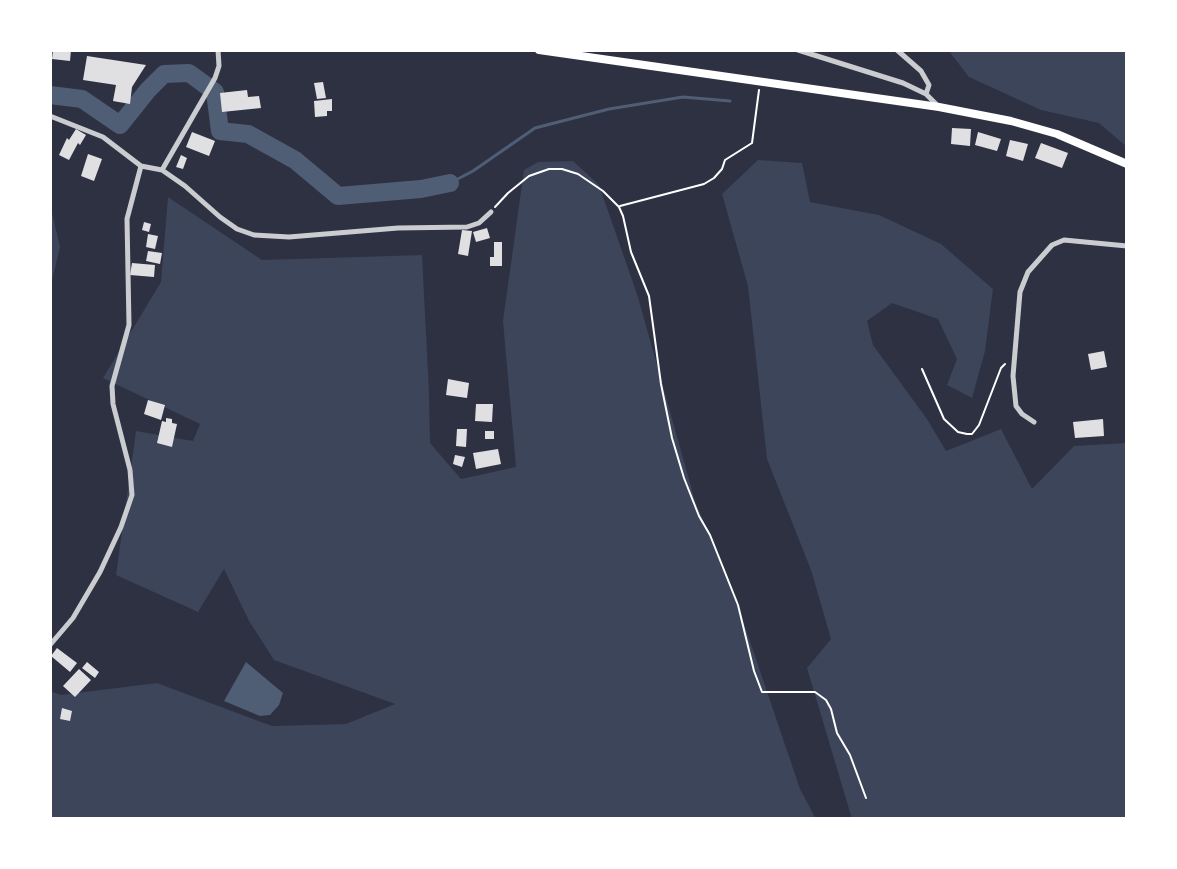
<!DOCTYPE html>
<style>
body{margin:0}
#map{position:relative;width:1177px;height:869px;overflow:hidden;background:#2d3142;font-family:Karla,sans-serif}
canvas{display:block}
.frame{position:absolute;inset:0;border:52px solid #fff;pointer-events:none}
</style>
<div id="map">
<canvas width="1177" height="869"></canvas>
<div class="frame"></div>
</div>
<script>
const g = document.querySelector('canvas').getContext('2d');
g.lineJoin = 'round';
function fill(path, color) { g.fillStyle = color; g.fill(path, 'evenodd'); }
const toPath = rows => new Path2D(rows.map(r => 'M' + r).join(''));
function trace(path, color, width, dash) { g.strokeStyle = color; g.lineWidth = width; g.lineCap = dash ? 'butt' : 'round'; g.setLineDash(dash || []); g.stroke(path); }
const green = toPath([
 [948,50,1127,50,1127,147,1099,123,1041,110,969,77],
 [758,160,802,163,810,202,879,215,941,244,993,289,985,351,972,398,947,385,957,359,938,319,892,303,867,321,873,345,927,419,946,451,1001,429,1032,489,1074,446,1127,443,1127,819,852,819,807,668,831,639,811,570,767,459,748,286,722,194],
 [573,161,599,185,638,297,695,501,733,591,800,789,816,819,50,819,50,691,61,695,157,683,272,726,346,724,395,704,274,660,249,621,224,569,198,612,116,575,136,431,193,441,200,424,103,378,161,282,168,197,262,260,422,255,429,392,430,443,461,479,516,467,503,321,524,170,538,162],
 [50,204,60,247,50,289]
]);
const water = toPath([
 [246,662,283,693,279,705,270,715,260,716,224,701]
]);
const stream = toPath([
 [450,183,473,171,535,128,609,109,683,97,730,101]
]);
const river = toPath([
 [50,95,82,99,120,125,148,90,164,74,189,73,215,92,220,131,248,134,295,160,338,196,421,189,450,183]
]);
const building = toPath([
 [53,50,71,50,70,61,52,59],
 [87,56,146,65,132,87,130,104,113,101,116,85,83,80],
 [323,82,326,98,317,99,314,83],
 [247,90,248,97,259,96,261,108,222,112,220,93],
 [332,99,332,111,327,111,327,116,315,117,314,101],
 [952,128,971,129,970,146,951,144],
 [76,129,86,135,80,145,78,143,69,160,59,155,67,138,69,140],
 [192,132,215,141,209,156,186,147],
 [978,132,1001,139,997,151,975,145],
 [1010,140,1028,144,1023,161,1006,156],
 [1041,143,1068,153,1062,168,1035,158],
 [88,154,102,159,94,181,81,176],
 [181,155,187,158,183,169,176,167],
 [144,222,151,224,149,232,142,230],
 [487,228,490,238,476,242,473,232],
 [462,230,472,231,468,256,458,254],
 [148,234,158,236,155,249,146,247],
 [494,242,502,242,502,266,490,266,490,257,494,257],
 [148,251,162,253,160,264,146,261],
 [132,263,155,265,154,277,130,275],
 [1104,351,1107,367,1091,370,1088,354],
 [448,379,469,383,467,398,446,395],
 [148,400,165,405,161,420,144,414],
 [476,404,493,404,492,422,475,421],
 [166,418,172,419,172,423,177,424,172,447,157,443,162,421,166,422],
 [1103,419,1104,436,1075,438,1073,422],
 [457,429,467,429,466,447,456,446],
 [485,431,494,431,494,439,485,439],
 [498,449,501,464,476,469,473,453],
 [455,455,465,457,462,467,453,464],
 [57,648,77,663,70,672,51,656],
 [87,662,99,672,95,678,82,668],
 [79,669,91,680,75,697,63,686],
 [62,708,72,711,70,721,60,719]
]);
const path = toPath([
 [620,206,704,184,714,178,722,169,725,160,752,143,759,90],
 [495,207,508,193,529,176,549,169,562,169,578,174,603,191,619,207,623,216,631,252,649,296,661,384,672,438,684,478,699,516,710,535,738,605,754,671,762,692,815,692,826,700,831,709,837,733,850,755,866,798],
 [922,369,944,419,958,432,967,434,972,434,979,425,1001,368,1005,364]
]);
const minor = toPath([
 [798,50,903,83,926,94,938,106],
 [897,50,921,71,929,85,926,94],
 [50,116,103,137,141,166,162,170,185,186,220,217,237,229,254,235,289,237,398,228,467,227,479,223,491,212],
 [162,170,215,78,219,66,218,50],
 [1034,422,1022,414,1016,406,1013,376,1020,292,1028,272,1052,245,1064,240,1127,246],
 [50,645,73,618,100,572,121,527,132,495,130,470,113,404,112,386,129,325,127,219,141,166]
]);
const trunk = toPath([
 [539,50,939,107,1011,121,1057,134,1127,164]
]);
fill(green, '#3c4559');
fill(water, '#4f5d75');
trace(stream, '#4f5d75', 3);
trace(river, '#4f5d75', 18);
fill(building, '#e0e0e3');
trace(path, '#fff', 2);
trace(minor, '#caccd0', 5);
trace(trunk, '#fff', 8);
</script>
